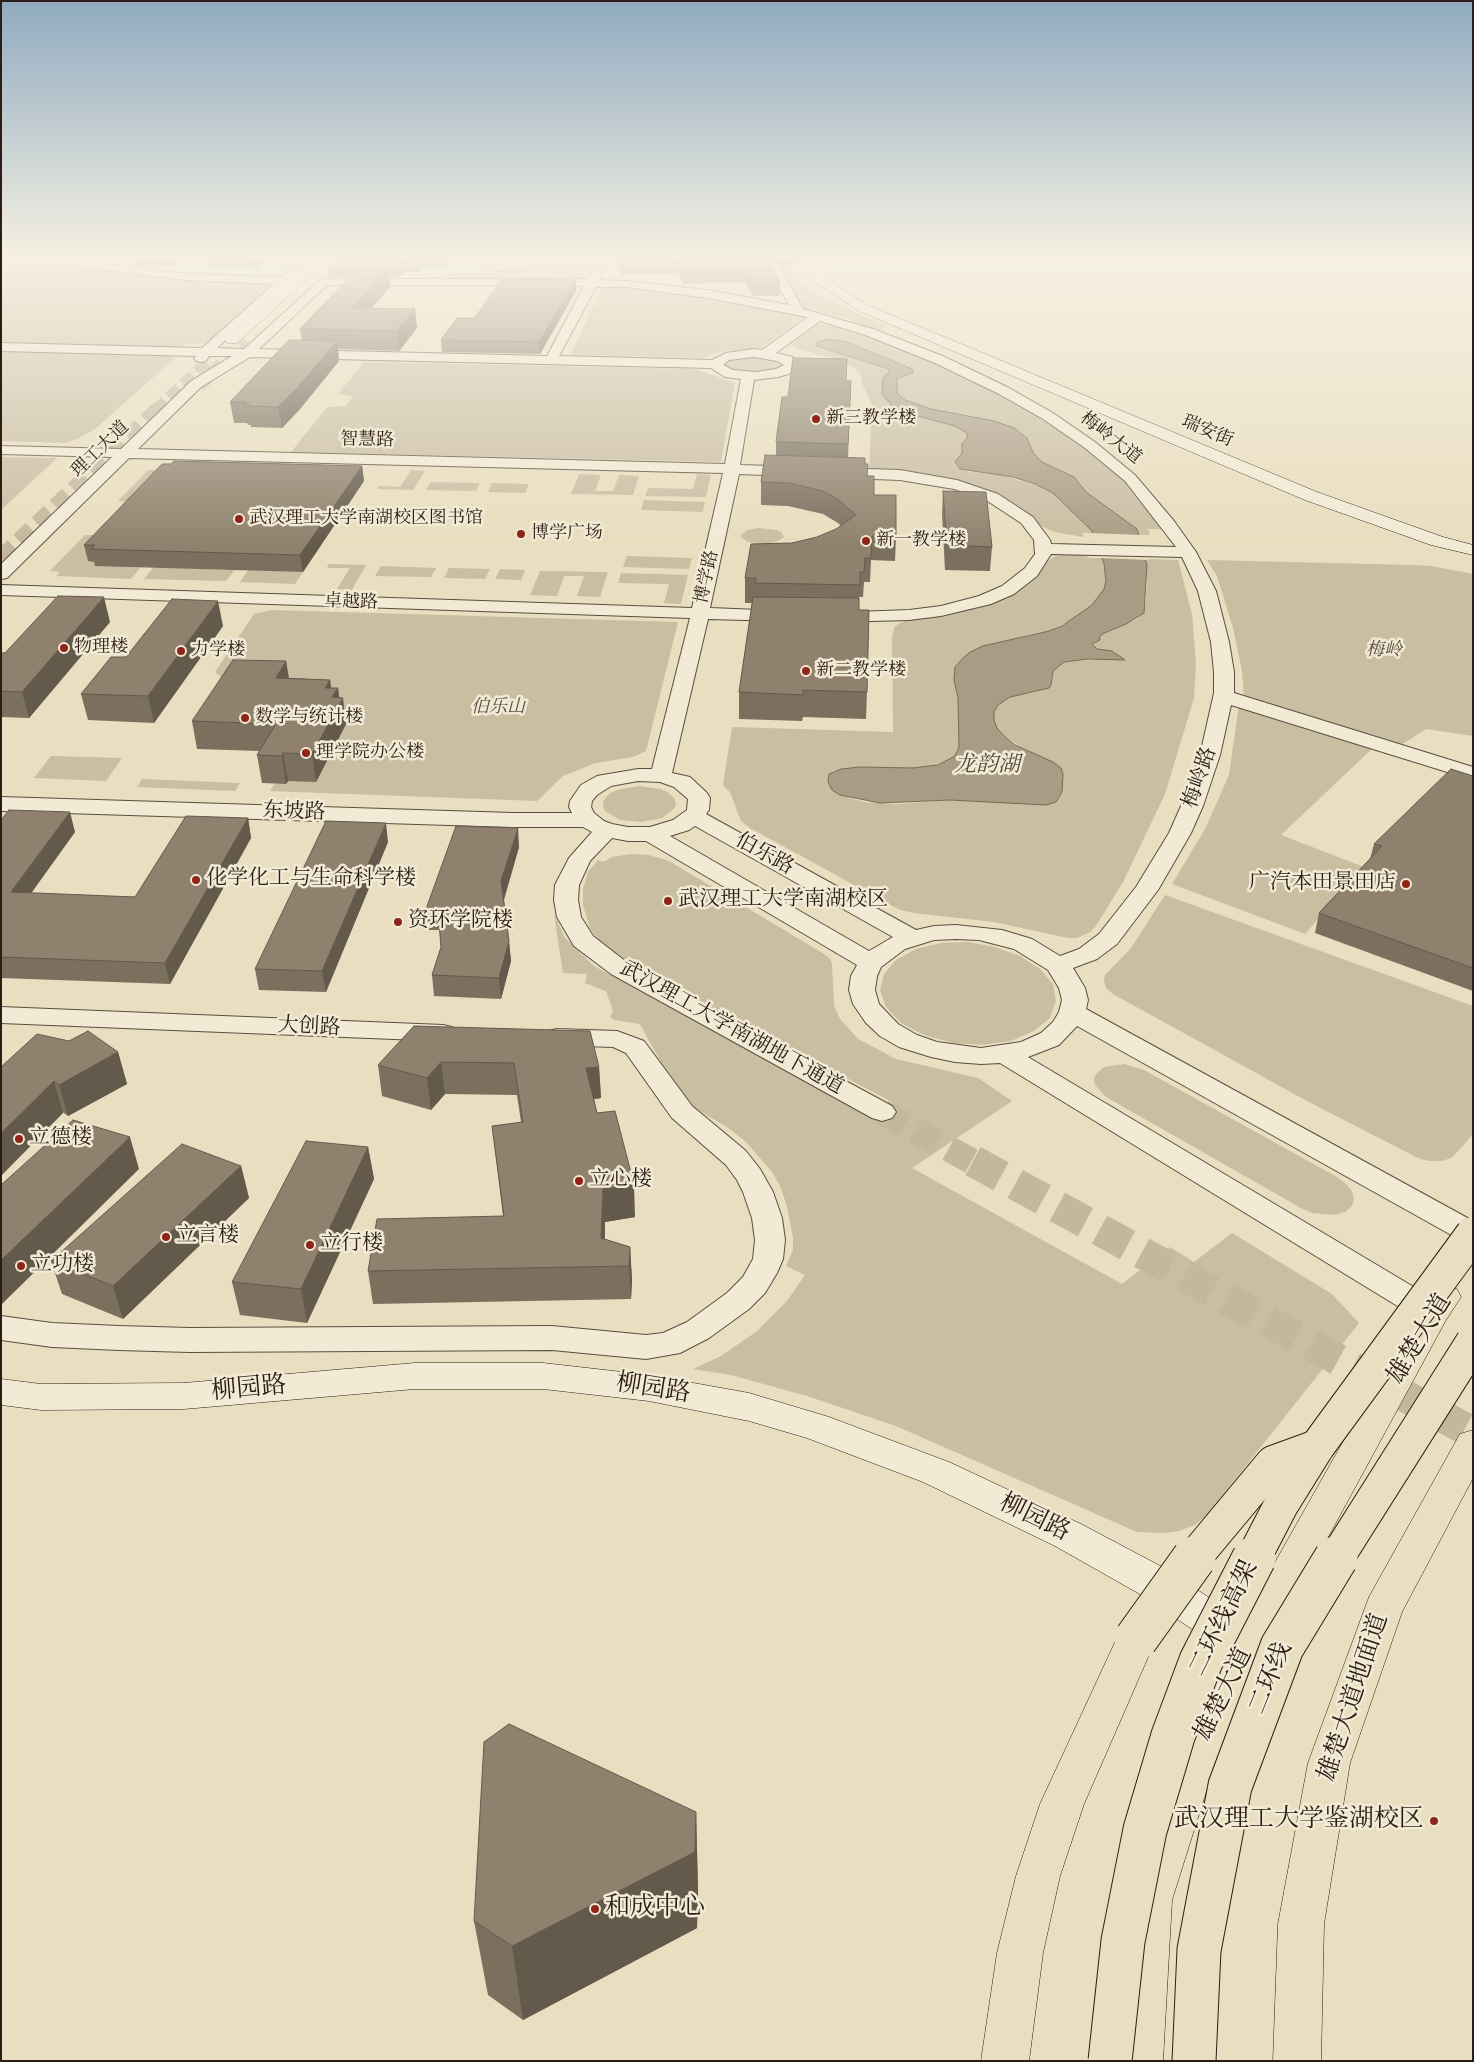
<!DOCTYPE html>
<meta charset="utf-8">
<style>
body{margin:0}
#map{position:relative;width:1474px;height:2062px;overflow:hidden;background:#e9debf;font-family:"IM FELL DW Pica",serif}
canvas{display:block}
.frame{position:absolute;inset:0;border:2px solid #2e1d14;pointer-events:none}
</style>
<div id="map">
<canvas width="1474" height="2062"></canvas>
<div class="frame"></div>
</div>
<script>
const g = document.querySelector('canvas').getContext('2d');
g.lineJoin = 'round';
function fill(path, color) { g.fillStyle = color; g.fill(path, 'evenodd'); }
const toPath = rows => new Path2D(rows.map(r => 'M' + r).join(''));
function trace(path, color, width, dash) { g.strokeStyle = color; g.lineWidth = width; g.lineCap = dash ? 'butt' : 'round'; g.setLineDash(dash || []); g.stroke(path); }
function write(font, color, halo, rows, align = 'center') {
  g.font = font + ' "IM FELL DW Pica","Noto Serif SC",serif'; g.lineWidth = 5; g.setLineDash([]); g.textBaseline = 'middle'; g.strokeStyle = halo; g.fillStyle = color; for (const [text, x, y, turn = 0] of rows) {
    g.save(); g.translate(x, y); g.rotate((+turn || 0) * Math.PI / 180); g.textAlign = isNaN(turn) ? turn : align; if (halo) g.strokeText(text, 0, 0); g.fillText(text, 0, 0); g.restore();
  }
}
const green = toPath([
 [581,259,595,261,585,278,582,279,427,279,427,277],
 [1,262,54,265,169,278,275,285,207,344,187,343,183,347,1,343],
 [778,265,787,265,796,280,811,292,888,327,875,330,843,318,802,308],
 [614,286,697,296,804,317,761,348,725,351,702,358,570,355,602,288],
 [818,323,837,326,916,354,1011,399,1069,436,1104,462,1130,487,1164,529,1148,529,1150,535,1139,535,1137,529,1086,492,1074,477,1042,462,1034,454,1030,442,1021,433,920,406,905,400,897,393,897,379,912,369,847,342,828,339,820,348,889,369,882,394,889,403,906,413,955,426,967,433,967,438,962,444,962,453,956,459,955,464,960,469,970,472,1002,475,1045,488,1053,493,1083,520,1094,533,1083,533,1083,537,1054,532,1037,524,1004,499,869,471,872,405,863,386,860,373,845,362,801,350,791,345],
 [1,352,170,356,175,358,95,429,77,439,65,443,1,441],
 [740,357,767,357,783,364,783,366,768,373,734,371,724,366,729,359],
 [364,362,696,369,735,383,721,462,291,452,327,407,346,406,353,396,338,394],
 [1,457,57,458,1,510],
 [148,470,157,470,144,502,118,501],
 [411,470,425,471,413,490,377,489,379,486,400,487],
 [579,474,601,475,595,491,613,491,619,475,639,476,633,495,571,494],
 [697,474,711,475,706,497,645,496,648,488,693,489],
 [431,482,480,483,476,491,426,490],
 [492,483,529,484,525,493,488,492],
 [644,500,705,502,703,512,641,510],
 [758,528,777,530,781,532,784,537,778,541,767,544,748,542,741,537,741,535,747,530],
 [85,535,112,535,99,562,141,567,131,579,56,576,60,572,50,571],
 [1067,553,1086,553,1088,558,1102,558,1106,581,1104,589,1092,605,1074,619,1049,631,1026,635,954,680,958,698,959,747,955,756,938,765,929,766,914,768,860,767,833,771,840,795,864,802,897,804,950,800,989,801,1051,804,1030,753,1005,737,997,728,994,720,994,712,998,705,1010,697,1049,688,1051,685,1053,671,1064,662,1098,659,1116,653,1112,651,1097,649,1092,644,1102,634,1137,619,1146,601,1147,580,1146,559,1178,560,1192,614,1196,663,1194,698,1165,794,1123,882,1096,926,1090,932,1077,938,1068,938,994,922,914,913,900,910,750,828,741,821,730,792,723,785,732,727,893,732,892,637,895,626,904,621,944,616,991,604,1013,594,1033,578,1047,561,1054,557],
 [627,556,691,558,692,558,689,569,623,567],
 [1207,560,1412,565,1431,566,1473,574,1473,736,1426,729,1398,747,1244,698,1242,671,1233,628,1217,576],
 [329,564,366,565,352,590,337,589,350,568,327,568],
 [381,566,436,568,431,577,375,576],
 [154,567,235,570,226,581,144,579],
 [449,568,450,568,490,569,485,579,444,578],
 [500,569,525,570,521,580,495,579],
 [248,570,303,572,295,584,240,582],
 [540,571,608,572,600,597,577,596,584,576,564,576,557,596,530,595],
 [621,573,688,575,681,604,664,603,669,584,618,583],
 [271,610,678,622,646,751,633,757,596,763,563,776,537,801,270,791,275,783,286,784,288,781,224,680,215,672,254,614],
 [1239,704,1375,746,1281,835,1364,867,1305,934,1172,884,1205,829,1229,775],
 [51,756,52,756,122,758,106,781,34,778],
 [142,779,240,783,235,791,137,787],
 [639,786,661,789,669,793,674,798,676,803,675,808,662,818,641,822,620,820,605,811,603,806,604,800,609,794,617,790],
 [631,854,649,855,669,861,824,954,830,959,832,964,834,1006,840,1019,858,1039,896,1059,978,1078,1012,1101,912,1168,1122,1284,1170,1247,1194,1262,1232,1233,1332,1294,1359,1323,1207,1515,1195,1525,1179,1531,1163,1533,1137,1532,896,1426,807,1396,731,1375,693,1369,721,1356,756,1332,787,1301,805,1275,786,1266,793,1250,793,1238,787,1206,780,1186,772,1172,746,1142,727,1127,696,1109,674,1086,640,1024,614,1020,610,1017,613,1011,606,991,585,983,587,974,563,973,554,914,565,938,594,966,873,1119,894,1103,638,968,600,942,590,928,583,905,583,889,588,872,598,860,603,862,612,857],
 [1165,895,1473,1006,1473,1134,1460,1149,1451,1158,1442,1161,1429,1161,1418,1158,1307,1101,1113,994,1106,988,1104,981,1105,975,1131,948],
 [968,942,995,947,1020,956,1040,969,1053,984,1056,1001,1050,1018,1034,1031,1011,1041,983,1045,953,1043,924,1035,901,1023,886,1007,880,990,884,974,896,960,916,949,941,943],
 [1124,1064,1144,1070,1337,1177,1346,1184,1352,1191,1354,1199,1352,1206,1345,1212,1335,1215,1312,1213,1301,1208,1106,1097,1095,1085,1094,1078,1098,1072,1104,1067]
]);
const water = toPath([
 [828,339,847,342,912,369,914,372,897,379,897,393,905,400,931,409,994,421,1014,428,1027,438,1034,454,1042,462,1074,477,1086,492,1137,529,1147,565,1144,613,1126,624,1102,634,1099,638,1100,640,1092,644,1097,649,1112,651,1125,660,1088,659,1064,662,1053,671,1051,685,1049,688,1010,697,998,705,994,712,994,720,997,728,1005,737,1015,745,1053,762,1061,768,1063,774,1062,792,1056,802,1046,805,950,800,880,803,840,795,832,790,829,784,828,780,829,774,841,769,860,767,913,768,929,766,938,765,955,756,959,747,958,698,954,680,955,667,963,658,970,652,983,646,1049,631,1062,626,1092,605,1104,589,1106,581,1104,564,1092,531,1053,493,1035,484,1013,477,960,469,955,462,962,453,962,444,967,438,967,433,955,426,906,413,893,407,882,394,883,378,889,372,889,369,816,346,816,343,828,339]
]);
const pier = toPath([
 [1091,533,1142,535,1148,560,1099,558]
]);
const streetTunnelFar1 = toPath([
 [882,1112,975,1163]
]);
const streetTunnel = toPath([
 [973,1161,1473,1433]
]);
const secondaryTunnelFar1 = toPath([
 [199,386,246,340],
 [156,411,207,363]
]);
const secondaryTunnel = toPath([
 [1,558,158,410]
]);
const street = toPath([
 [1,258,62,259,187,274,281,277,301,258,312,258,288,283,217,348,244,349,320,280,324,279,588,279,600,258,610,258,599,280,625,281,708,290,789,305,769,269,723,270,711,267,705,258,716,258,719,263,723,264,773,263,779,266,803,309,876,330,945,357,1009,388,1053,413,1095,442,1135,475,1174,521,1196,552,1216,591,1229,642,1234,672,1234,693,1473,767,1473,780,1231,705,1220,755,1203,806,1191,833,1158,890,1117,944,1097,959,1073,968,1085,988,1088,1000,1086,1009,1473,1221,1473,1244,1462,1241,1077,1026,1059,1045,1028,1057,1444,1305,1449,1313,1444,1321,1433,1325,1422,1321,1000,1063,981,1064,955,1062,931,1057,899,1047,880,1036,866,1023,853,1004,849,990,851,976,857,965,646,841,628,841,612,838,590,861,579,885,578,900,581,917,593,936,629,964,892,1106,896,1112,892,1118,882,1121,872,1118,611,974,574,946,557,917,554,900,555,885,569,858,592,832,583,827,513,827,1,811,1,797,513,813,572,813,569,807,570,801,581,785,597,776,638,769,652,769,690,618,1,595,1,585,692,608,723,473,129,458,7,578,1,579,1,564,112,457,1,454,1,446,121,449,191,381,232,356,209,356,206,361,201,362,196,361,194,358,196,356,1,351,1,343,202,348,274,284,187,280,62,265,1,262,1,258],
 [327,285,562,285,584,286,547,356,259,349,327,285],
 [596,287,625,287,708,298,808,317,762,350,754,349,726,353,712,360,559,356,596,287],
 [820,321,868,336,935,363,999,394,1043,419,1085,448,1125,481,1176,547,1051,544,1050,540,1033,517,998,494,957,480,900,470,740,465,754,380,778,377,792,373,798,365,793,357,776,353,820,321],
 [250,357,711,368,725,377,741,379,725,464,138,449,201,387,250,357],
 [754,357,777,361,784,365,776,369,756,372,733,370,723,365,729,360,754,357],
 [739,474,900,480,954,489,986,500,1021,523,1034,540,1035,554,1025,568,1002,586,979,596,941,606,909,610,828,613,825,617,828,621,834,622,909,620,941,616,991,604,1014,594,1037,576,1051,554,1182,557,1198,591,1211,642,1214,672,1214,693,1200,755,1181,806,1169,833,1136,887,1099,934,1079,949,1060,956,1032,939,1002,930,956,925,934,926,916,930,706,814,709,810,710,798,707,793,690,777,672,773,708,619,785,621,791,620,794,616,791,612,785,611,710,608,739,474],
 [638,781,660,782,674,787,688,799,687,810,673,820,650,827,628,827,612,824,604,821,594,813,591,807,592,801,597,795,611,786,638,781],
 [695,826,893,937,869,951,670,836,689,830,695,826],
 [956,939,979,940,1014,949,1048,970,1059,988,1062,1000,1059,1012,1053,1022,1041,1033,1021,1042,981,1048,937,1042,917,1035,898,1024,879,1004,875,990,877,976,881,967,905,949,934,940,956,939],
 [554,258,586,258,580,261,497,271,491,268,497,265,554,258],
 [1,1007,443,1025,452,1027,456,1033,452,1039,443,1041,1,1023,1,1007],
 [557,1029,617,1031,644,1041,692,1106,746,1151,760,1169,773,1192,782,1218,785,1240,783,1259,777,1273,765,1293,749,1309,709,1338,680,1353,646,1359,552,1350,190,1352,119,1350,52,1347,1,1340,1,1316,52,1323,119,1326,190,1328,552,1326,646,1335,663,1333,687,1322,727,1293,743,1277,753,1259,755,1240,752,1218,743,1192,737,1180,726,1165,672,1118,626,1053,613,1047,557,1045,548,1043,544,1037,548,1031,557,1029]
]);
const secondary = toPath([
 [315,258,327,258,315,272,237,343,227,343,225,340,227,337,315,258],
 [804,258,816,258,825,278,867,305,1317,492,1443,537,1473,545,1473,555,1431,545,1305,500,859,311,817,283,808,269,804,258],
 [415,1363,543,1363,649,1375,749,1393,829,1417,949,1462,1081,1524,1166,1569,1247,1623,1253,1635,1247,1647,1233,1652,1219,1647,1138,1593,1055,1546,923,1482,807,1438,749,1421,649,1401,543,1389,415,1389,184,1409,41,1410,1,1405,1,1379,41,1384,184,1383,415,1363]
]);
const primary = toPath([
 [1445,1285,1457,1289,1461,1297,1446,1320,1263,1657,1217,1757,1172,1900,1163,2061,1115,2061,1126,1900,1175,1755,1235,1633,1421,1304,1433,1289,1445,1285],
 [1473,1430,1473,1478,1402,1612,1350,1763,1324,1924,1321,2061,1273,2061,1278,1924,1308,1763,1369,1597,1460,1434,1473,1430],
 [1136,1621,1150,1627,1156,1639,1084,1804,1060,1876,1043,1953,1029,2061,981,2061,997,1953,1016,1876,1040,1804,1122,1627,1136,1621]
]);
const primaryBridgeFar1 = toPath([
 [1193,1559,1273,1463,1317,1447]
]);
const primaryBridge = toPath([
 [1136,1639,1194,1558]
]);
const highwayBridgeFar1 = toPath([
 [1253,1559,1281,1505,1317,1447,1473,1234],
 [1336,1559,1473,1342]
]);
const highwayBridge = toPath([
 [1110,2061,1123,1941,1145,1830,1173,1736,1201,1661,1254,1558],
 [1194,2061,1199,1950,1230,1786,1282,1647,1336,1558]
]);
const wall = toPath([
 [88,258,178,258,174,267,137,266,135,260,89,260],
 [211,258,268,258,256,269,211,268,210,259],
 [335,258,448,258,448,268,420,269,420,272,403,272,399,277,389,277,390,287,371,308,415,309,417,328,399,351,338,349,339,361,300,409,282,428,251,427,251,425,248,425,247,423,234,423,230,402,302,341,300,329,350,277,329,277,328,267],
 [615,258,799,258,799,265,781,265,773,261,769,261,780,280,780,296,753,296,745,282,683,284,678,273,621,275],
 [576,280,576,291,540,354,442,352,441,340,475,318],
 [846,381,851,381,848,458,865,464,867,476,874,495,896,537,895,561,871,560,870,582,864,582,863,597,859,597,859,610,867,692,866,719,803,717,802,721,739,719,739,692,752,603,745,603,745,578,792,543,817,537,836,529,841,526,838,523,823,514,788,506,761,505,761,482,776,456,776,442,788,397],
 [362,466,364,481,303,572,95,566,94,562,88,561,84,545],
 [943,491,992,547,990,571,945,570,942,514],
 [110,622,29,718,1,717,1,653,5,653],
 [223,626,154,723,88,720,81,694,126,657],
 [286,661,289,678,330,680,331,688,338,688,339,698,346,724,316,782,288,781,286,784,262,783,257,755,260,751,197,749,192,721],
 [1473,776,1473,991,1315,933,1319,913,1370,859,1374,844],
 [248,818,251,838,170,984,1,978,1,820,75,832,31,893,135,897],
 [388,842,326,992,259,990,255,969],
 [519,847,504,900,511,961,501,999,434,996,432,975,441,947,440,930,429,930,426,909],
 [414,1026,599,1067,601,1098,594,1099,597,1113,635,1217,605,1222,605,1239,630,1247,632,1280,631,1299,373,1304,368,1271,503,1216,492,1126,521,1122,517,1095,445,1094,431,1110,382,1096,378,1065],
 [118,1052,127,1084,68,1116,1,1067],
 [368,1147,374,1179,307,1323,240,1315,232,1282],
 [241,1166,249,1198,123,1319,62,1294,51,1261],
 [696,1812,698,1889,697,1928,523,2020,488,1995,474,1921]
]);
const shadedWall = toPath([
 [172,258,178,258,174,267],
 [257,258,268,258,256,269,254,260],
 [402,262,403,272,399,277,398,267],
 [388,269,390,287,355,327,352,308],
 [576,280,576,291,540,354,539,342],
 [415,309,417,328,399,351,397,331],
 [337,341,339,361,300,409,282,428,278,407],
 [362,466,364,481,303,572,300,555],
 [104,597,110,622,29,718,22,692],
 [218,601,223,626,154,723,148,696],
 [286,661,290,688,276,678],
 [330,680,332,697,338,688,340,703,343,698,346,724,316,782,312,754,325,688],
 [283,753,288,781,286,784,282,756],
 [70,812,75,832,17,913,11,892],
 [248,818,251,838,170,984,165,963],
 [386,823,388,842,326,992,322,971],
 [518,828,519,847,503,902,501,881],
 [509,941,511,961,501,999,499,978],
 [118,1052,127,1084,68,1116,59,1085],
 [441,1062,445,1094,431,1110,427,1078],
 [599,1067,601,1098,588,1100,586,1068],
 [54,1081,63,1113,1,1176,1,1133],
 [130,1137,139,1169,2,1304,1,1301,1,1260],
 [368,1147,374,1179,307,1323,301,1289],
 [241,1166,249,1198,123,1319,113,1286],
 [634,1184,635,1217,605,1222,604,1267,601,1238,603,1189],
 [630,1247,632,1280,631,1299,629,1266],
 [696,1812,698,1889,697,1928,523,2020,512,1946]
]);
const building = toPath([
 [211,258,257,258,254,260,210,259,211,258],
 [335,258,448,258,419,259,419,262,402,262,398,267,328,267,335,258],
 [619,258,671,258,620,260,619,258],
 [678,258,767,258,780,280,753,280,745,266,683,268,678,258],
 [358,269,388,269,352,308,415,309,397,331,300,329,358,269],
 [502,279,576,280,539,342,441,340,457,318,475,318,502,279],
 [289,340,337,341,297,388,278,407,248,406,249,404,244,404,246,402,230,402,289,340],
 [793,358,847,359,846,381,851,381,848,444,776,442,782,397,788,397,793,358],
 [765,455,865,458,865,464,868,464,867,476,874,476,874,495,896,495,896,537,872,536,871,558,865,558,864,572,860,572,860,585,755,583,756,578,745,578,751,544,792,543,817,537,836,529,856,515,839,500,823,491,789,483,761,482,765,455],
 [174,461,362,466,300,555,91,549,95,545,84,545,162,464,171,464,174,461],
 [943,491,986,492,992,547,947,545,943,491],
 [58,596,104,597,22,692,1,691,1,653,5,653,58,596],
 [753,597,859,598,859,610,869,610,867,692,803,690,803,695,739,692,753,597],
 [172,599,218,601,148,696,81,694,111,657,126,657,172,599],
 [233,660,286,661,276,678,330,680,325,688,338,688,332,697,343,698,312,754,283,753,282,756,257,755,276,724,192,721,233,660],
 [1451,769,1473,776,1473,968,1319,913,1382,846,1374,844,1451,769],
 [9,810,70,812,11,892,135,897,186,816,248,818,165,963,1,957,1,820,9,810],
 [326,821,386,823,322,971,255,969,326,821],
 [456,826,518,828,501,881,509,941,499,978,432,975,441,947,438,910,426,909,456,826],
 [414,1026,590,1031,599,1067,586,1068,597,1113,615,1111,634,1184,603,1189,601,1238,630,1247,629,1266,368,1271,377,1219,504,1216,492,1126,523,1122,514,1063,441,1062,427,1078,378,1065,414,1026],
 [88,1031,118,1052,59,1085,54,1081,1,1133,1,1067,37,1034,69,1041,88,1031],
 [73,1120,130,1137,1,1260,1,1185,73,1120],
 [306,1141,368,1147,301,1289,232,1282,306,1141],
 [182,1144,241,1166,113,1286,51,1261,182,1144],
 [509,1724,696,1812,695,1852,512,1946,474,1921,484,1742,509,1724]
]);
const markers = [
 [816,419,5,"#8f2418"],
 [239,519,5,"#8f2418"],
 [521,534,5,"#8f2418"],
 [866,541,5,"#8f2418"],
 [64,648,5,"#8f2418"],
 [181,651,5,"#8f2418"],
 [806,671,5,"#8f2418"],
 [245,718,5,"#8f2418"],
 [306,753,5,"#8f2418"],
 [196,880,5,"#8f2418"],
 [1406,884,5,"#8f2418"],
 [668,901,5,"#8f2418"],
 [398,922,5,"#8f2418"],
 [19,1139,5,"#8f2418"],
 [579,1181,5,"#8f2418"],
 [166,1237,5,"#8f2418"],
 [310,1245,5,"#8f2418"],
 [21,1266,5,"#8f2418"],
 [1434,1821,5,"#8f2418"],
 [595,1909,5,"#8f2418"]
];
const farPoinames = [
 ["新三教学楼",826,419],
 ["武汉理工大学南湖校区图书馆",249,519],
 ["博学广场",531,534],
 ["新一教学楼",876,541],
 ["物理楼",74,648],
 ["力学楼",191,651],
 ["新二教学楼",816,671],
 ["数学与统计楼",255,718],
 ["理学院办公楼",316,753]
];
const farStreetnames = [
 ["瑞安街",1207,432,23],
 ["梅岭大道",1110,439,38],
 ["智慧路",367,441,1],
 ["理工大道",101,450,-44],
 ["博学路",708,577,-78],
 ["卓越路",351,603,2]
];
const farParknames = [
 ["梅岭",1384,651],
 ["伯乐山",498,708]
];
const streetNames = [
 ["梅岭路",1201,778,-71],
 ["东坡路",294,813,2],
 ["伯乐路",764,855,29],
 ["大创路",309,1028,3],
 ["武汉理工大学南湖地下通道",731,1029,29]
];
const poiNames = [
 ["化学化工与生命科学楼",206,880],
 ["广汽本田景田店",1396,884,"right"],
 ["武汉理工大学南湖校区",678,901],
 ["资环学院楼",408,922],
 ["立德楼",29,1139],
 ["立心楼",589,1181],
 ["立言楼",176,1237],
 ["立行楼",320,1245],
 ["立功楼",31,1266]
];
const waterNames = [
 ["龙韵湖",987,766]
];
const nearStreetnames = [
 ["雄楚大道",1421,1340,-59],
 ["柳园路",249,1390,-5],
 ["柳园路",653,1390,9],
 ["柳园路",1034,1519,26],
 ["二环线高架",1225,1619,-64],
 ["二环线",1272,1679,-68],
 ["雄楚大道",1225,1695,-64],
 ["雄楚大道地面道",1355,1698,-72]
];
const nearPoinames = [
 ["武汉理工大学鉴湖校区",1424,1821],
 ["和成中心",605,1909,"left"]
];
fill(green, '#c9bda2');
fill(water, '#a99c85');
trace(water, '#786958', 1);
fill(pier, '#e9debf');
trace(streetTunnelFar1, '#c4b79d', 26, [26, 12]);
trace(streetTunnel, '#c4b79d', 32, [32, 16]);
trace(secondaryTunnelFar1, '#c4b79d', 13, [13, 6]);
trace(secondaryTunnel, '#c4b79d', 17, [17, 8]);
trace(street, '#5d4d3f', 2);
trace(secondary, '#2e1d14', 1);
trace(primary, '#2e1d14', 1);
fill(street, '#f1ead5');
fill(secondary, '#f1ead5');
fill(primary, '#e9debf');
trace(primaryBridgeFar1, '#2e1d14', 36, []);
trace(primaryBridge, '#2e1d14', 45, []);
trace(highwayBridgeFar1, '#2e1d14', 36, []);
trace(highwayBridge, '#2e1d14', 45, []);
trace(primaryBridgeFar1, '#e9debf', 34);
trace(primaryBridge, '#e9debf', 43);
trace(highwayBridgeFar1, '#e9debf', 34);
trace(highwayBridge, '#e9debf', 43);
fill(wall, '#7b6f5e');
fill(shadedWall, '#645a4c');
fill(building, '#8f816d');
trace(building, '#645a4c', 1);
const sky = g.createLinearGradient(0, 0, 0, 546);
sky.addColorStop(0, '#8faac0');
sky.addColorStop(0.47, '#f5f0e2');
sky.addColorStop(1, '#f5f0e200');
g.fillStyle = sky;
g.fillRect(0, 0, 1474, 546);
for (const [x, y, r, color] of markers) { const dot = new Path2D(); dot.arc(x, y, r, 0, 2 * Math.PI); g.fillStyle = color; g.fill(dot); trace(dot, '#f1ead5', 2); }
write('18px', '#2e1d14', '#f1ead5', farPoinames, 'left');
write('18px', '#2e1d14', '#f1ead5', farStreetnames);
write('italic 18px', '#5c4d3f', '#f1ead5', farParknames);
write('21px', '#2e1d14', '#f1ead5', streetNames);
write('21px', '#2e1d14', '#f1ead5', poiNames, 'left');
write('italic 22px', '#59493c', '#f1ead5', waterNames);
write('25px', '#2e1d14', '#f1ead5', nearStreetnames);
write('25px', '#2e1d14', '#f1ead5', nearPoinames, 'right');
</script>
